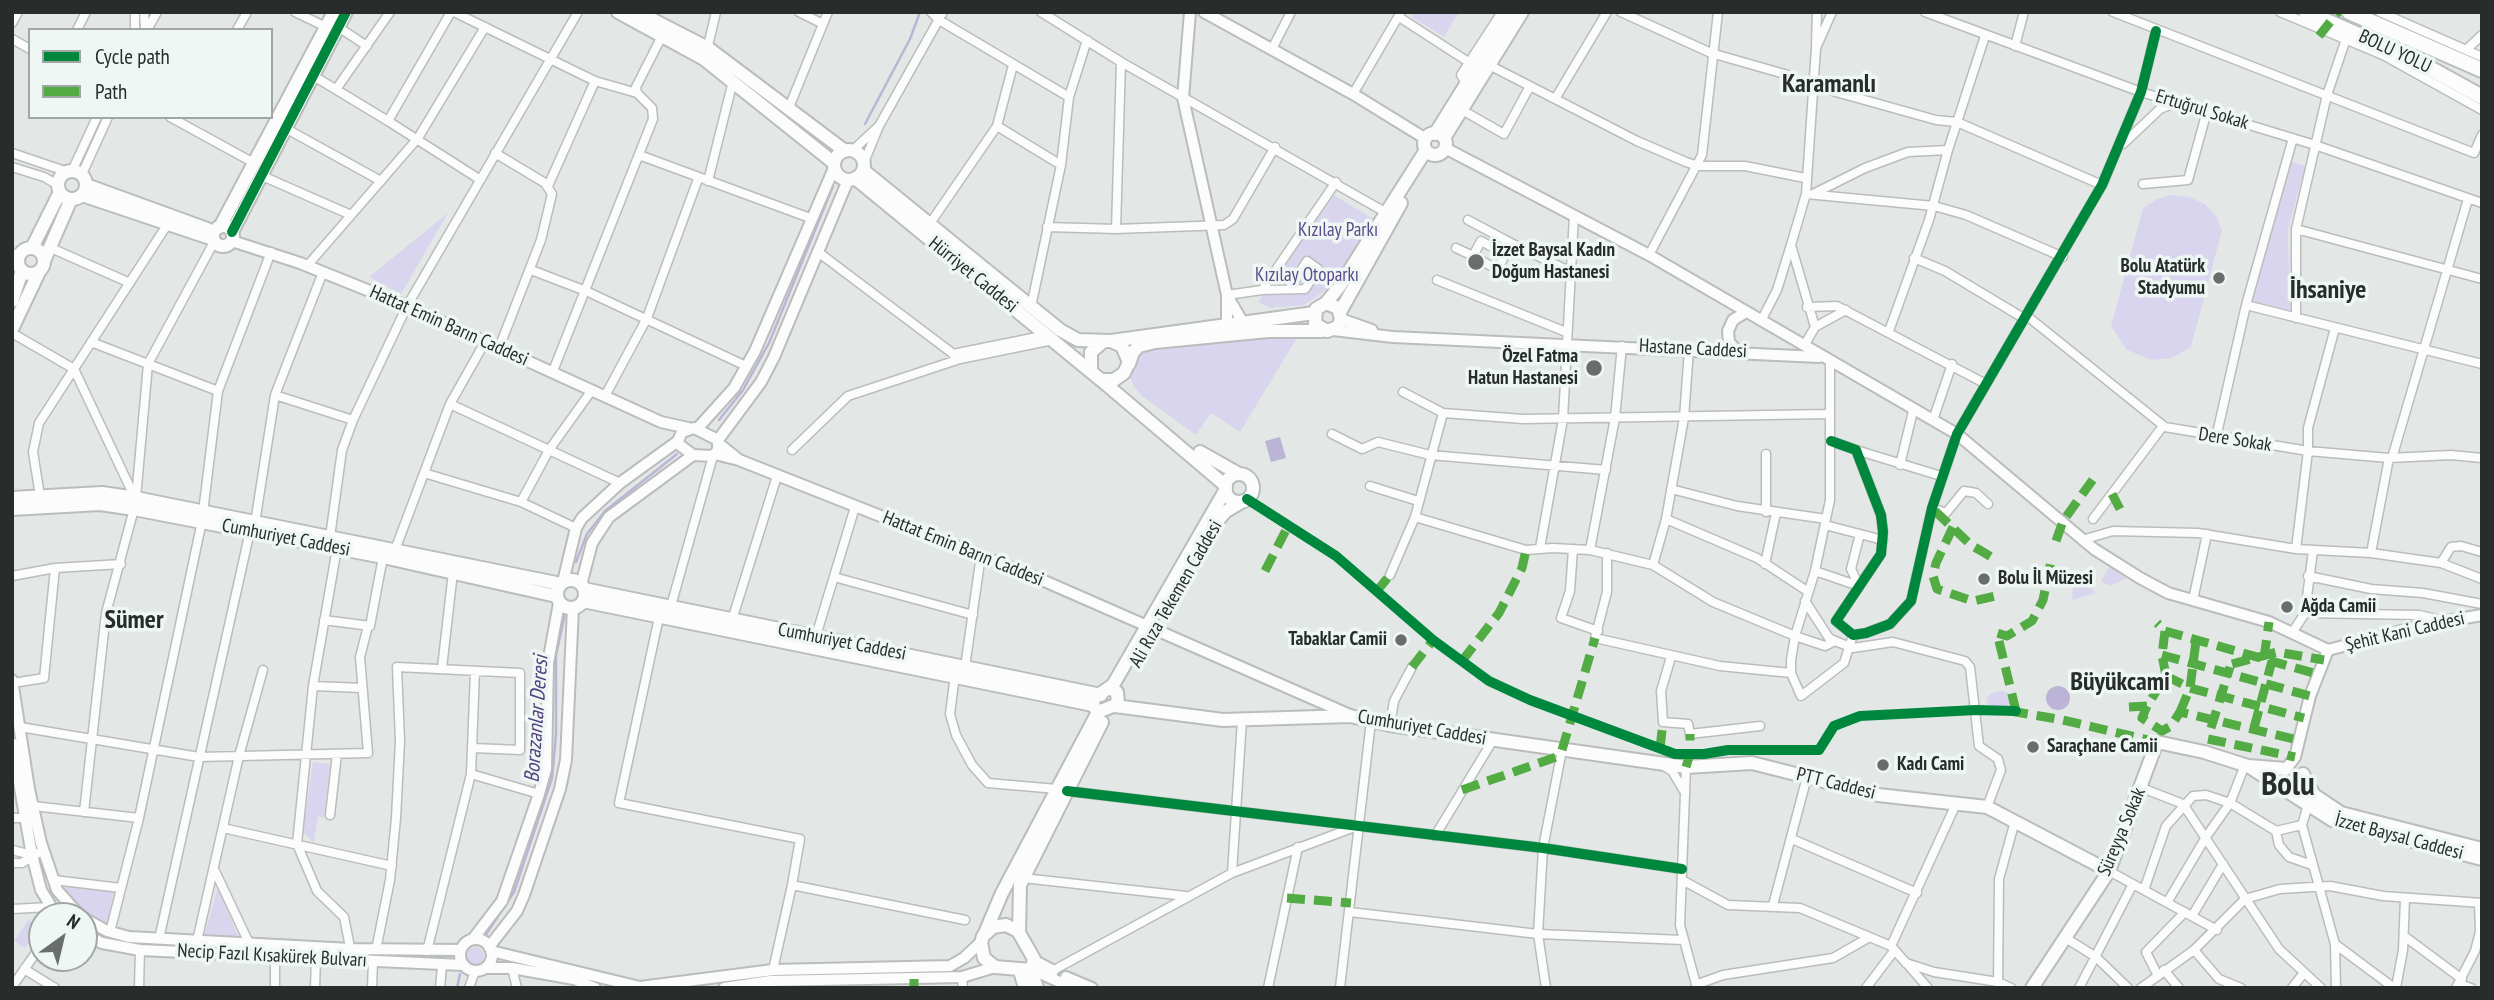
<!DOCTYPE html>
<meta charset="utf-8">
<style>
body{margin:0}
#map{position:relative;width:2494px;height:1000px;overflow:hidden;background:#e3e8e6;font-family:"PT Sans Narrow",sans-serif}
canvas{display:block}
.frame{position:absolute;inset:0;border:14px solid #282c2a;pointer-events:none}
.legend{position:absolute;left:28px;top:28px;width:245px;height:91px;box-sizing:border-box;background:#eef7f3;border:2px solid #9fa6a3;margin:0;padding:9px 12px;list-style:none;font-size:21px;color:#282c2a}
.legend li{display:flex;align-items:center;gap:14px;height:35px}
.legend b{width:35px;border:2px solid #9fa6a3}
.north{position:absolute;left:28px;top:902px;width:70px;height:70px;box-sizing:border-box;background:#eef7f3;border:2px solid #9fa6a3;border-radius:50%;rotate:34deg;font-size:19px;font-weight:700;line-height:28px;text-align:center;color:#282c2a}
.north::after{content:'';display:block;margin:auto;width:24px;height:32px;background:#696e6c;clip-path:polygon(50% 0,100% 100%,50% 72%,0 100%)}
</style>
<div id="map">
<canvas width="2494" height="1000"></canvas>
<div class="frame"></div>
<ul class="legend">
<li><b style="height:9px;background:#00873e"></b>Cycle path</li>
<li><b style="height:9px;background:#53ab44"></b>Path</li>
</ul>
<div class="north">N</div>
</div>
<script>
const g = document.querySelector('canvas').getContext('2d');
g.lineJoin = 'round';
function fill(path, color) { g.fillStyle = color; g.fill(path, 'evenodd'); }
const toPath = rows => new Path2D(rows.map(r => 'M' + r).join(''));
function trace(path, color, width, dash) { g.strokeStyle = color; g.lineWidth = width; g.lineCap = dash ? 'butt' : 'round'; g.setLineDash(dash || []); g.stroke(path); }
function write(font, color, halo, rows, align = 'center') {
  g.font = font + ' "PT Sans Narrow",sans-serif'; g.lineWidth = 7; g.setLineDash([]); g.textBaseline = 'middle'; g.strokeStyle = halo; g.fillStyle = color; for (const [text, x, y, turn = 0] of rows) {
    g.save(); g.translate(x, y); g.rotate((+turn || 0) * Math.PI / 180); g.textAlign = isNaN(turn) ? turn : align; if (halo) g.strokeText(text, 0, 0); g.fillText(text, 0, 0); g.restore();
  }
}
const green = toPath([
 [1414,12,1459,12,1444,37,1412,17],
 [2292,162,2305,166,2288,230,2290,310,2251,301],
 [1334,195,1373,219,1330,287,1304,305,1270,308,1258,302],
 [2172,195,2189,197,2205,204,2216,216,2222,230,2191,347,2172,358,2152,360,2127,350,2111,326,2143,208,2157,199],
 [448,213,401,294,369,277],
 [1298,336,1240,432,1211,413,1196,435,1142,396,1133,385,1129,374,1138,355,1145,349],
 [2109,567,2127,578,2110,586,2101,581],
 [2083,581,2090,584,2095,593,2072,600,2073,586],
 [2002,691,2009,693,2011,703,2001,709,1990,709,1986,698,1992,693],
 [313,762,330,764,324,818,318,816,314,843,303,832],
 [63,884,114,890,109,925,74,904],
 [218,887,239,939,204,937],
 [28,920,39,927,25,948,14,941],
 '466 956a9 9 0 1 1 18 0a9 9 0 1 1-18 0Z'
]);
const water = toPath([
 [1280,437,1286,458,1271,462,1265,441],
 '2046 698a12 12 0 1 1 24 0a12 12 0 1 1-24 0Z'
]);
const stream = toPath([
 [865,124,910,39,920,12],
 [719,420,743,390,769,343,833,186],
 [576,562,587,534,605,511,677,454],
 [483,939,514,892,552,778,556,735,556,655,565,614],
 [457,988,460,974]
]);
const street = toPath([
 [135,12,135,30],
 [144,12,145,30],
 [295,12,326,27],
 [451,12,388,121,479,179],
 [454,12,595,81,637,93],
 [931,12,939,20,1069,97],
 [1041,12,1121,62,1385,212],
 [1621,12,1711,53,1788,75],
 [1925,12,2141,92,2315,145,2482,203],
 [2113,12,2474,153,2482,135],
 [2280,12,2383,55,2482,110],
 [2380,12,2482,57],
 [1399,17,1470,63],
 [12,23,18,12],
 [823,24,828,12],
 [338,27,367,46],
 [77,30,86,12],
 [147,30,157,12],
 [237,30,247,12],
 [12,39,30,49],
 [1816,44,1817,12],
 [2015,46,2024,12],
 [1272,49,1291,12],
 [2467,49,2482,35],
 [707,50,716,12],
 [1489,65,1637,141,1686,162,1698,166,1745,166,1805,178],
 [312,75,388,121],
 [1467,85,1461,75,1502,12],
 [1811,85,1936,120,1957,122,2102,185],
 [337,88,390,12],
 [1353,94,1401,12],
 [1555,99,1607,12],
 [788,110,823,24,799,12],
 [1462,110,1504,134,1530,86],
 [170,117,254,163],
 [879,126,943,12],
 [997,126,1061,165],
 [285,128,381,181],
 [2123,144,2160,109,2175,103],
 [852,151,879,126,863,165],
 [12,153,68,172],
 [495,153,545,183,552,194,541,240,499,348],
 [639,155,810,218],
 [12,167,44,177,58,185],
 [72,171,97,117],
 [82,174,108,117],
 [260,175,351,215],
 [708,181,733,81],
 [2143,184,2188,180,2207,111],
 [548,186,595,81],
 [1815,193,1865,168,1908,152,1948,150],
 [1806,194,1934,206,1966,215,2063,257],
 [1468,220,1511,243],
 [929,225,997,126,1013,65],
 [1047,227,1116,229,1224,225,1233,219,1275,147],
 [1116,229,1121,62],
 [2296,229,2482,279],
 [51,248,130,283],
 [1456,248,1473,256],
 [818,252,960,359],
 [12,254,21,253],
 [1505,254,1498,270,1473,256,1481,241,1505,254,1511,243,1569,271],
 [1649,255,1702,155,1718,12],
 [1914,258,1945,271,2025,319],
 [307,266,418,138,485,27],
 [531,270,586,291,746,366],
 [1437,280,1566,332],
 [1262,290,1305,289,1318,269,1307,261,1290,288],
 [1227,295,1262,290,1336,182],
 [2246,305,2482,364],
 [1031,307,1061,165,1069,97,1087,40],
 [1807,307,1837,306,1984,383],
 [2027,316,2165,427,2308,451,2389,458,2451,455,2482,458],
 [2296,318,2296,229,2327,95,2346,39],
 [1761,321,1777,290,1791,245],
 [1815,327,1846,310],
 [1889,331,1929,220,1948,150,1985,36],
 [12,333,74,369,134,496],
 [91,342,218,391],
 [1804,346,1815,327,1791,245,1806,194,1816,48,1832,12],
 [953,354,1047,335],
 [1830,362,1830,500,1815,571,1795,636,1791,660,1791,673,1801,696,1844,663,1853,635],
 [553,371,653,119,652,108,637,93,636,87,663,34],
 [1403,392,1443,413,1523,419,1829,414],
 [275,395,353,420],
 [605,396,647,318,698,179],
 [450,404,620,483],
 [1933,420,1952,364],
 [1332,434,1362,449,1378,442,1430,455,1606,470],
 [2216,438,2246,305,2293,138],
 [1831,441,1856,450,1881,515,1883,532,1881,554,1836,621,1853,635,1866,633,1890,624,1911,601,1932,508,1957,434,2102,185,2141,92,2156,31],
 [792,450,848,396,960,359,1053,340],
 [1856,450,1941,476],
 [2392,458,2468,199],
 [1900,465,1913,411],
 [424,473,521,502,549,450,592,390],
 [1370,486,1418,501],
 [1671,489,1737,506,1826,519],
 [40,496,33,452,39,423,167,225],
 [136,498,148,364,214,242],
 [521,502,576,528],
 [1932,508,1946,513,1964,491,1976,493,1988,504],
 [203,512,218,391,271,252],
 [1766,512,1766,454],
 [1415,517,1526,550,1553,548,1590,550,1653,565,1713,602,1795,636,1825,646,1835,641],
 [1666,519,1757,558,1807,591],
 [2093,519,2163,426],
 [255,523,275,395,323,272],
 [1825,525,1883,540],
 [330,537,342,450,353,420,407,306,578,12],
 [2082,540,2113,531,2198,533,2296,549,2371,553,2441,563,2482,579],
 [337,548,313,686,297,844,317,891,344,917,351,952],
 [1540,548,1563,419,1574,215],
 [1573,549,1570,591,1561,618,1598,631],
 [2296,549,2308,451,2308,428,2335,328],
 [395,550,450,404,485,342],
 [1590,550,1615,418,1622,346],
 [1607,553,1607,592,1595,638,1720,666,1791,673],
 [2371,553,2389,458],
 [2441,563,2451,547,2461,546,2482,552],
 [1765,564,1776,513],
 [1653,565,1666,519,1684,418,1689,349],
 [1815,571,1859,586],
 [1390,575,1415,517,1443,413],
 [12,576,55,568,121,564],
 [2308,576,2371,589,2423,593,2482,604],
 [834,577,973,615],
 [1859,586,1851,569,1860,534],
 [2193,600,2207,534],
 [1805,601,1829,638,1835,641,1853,648,1893,642,1965,661,1970,667,1979,746,1998,759,2001,770,1987,807],
 [671,606,713,456],
 [2305,613,2419,615,2441,620],
 [659,617,619,803,800,839,792,885],
 [324,620,370,626,383,557],
 [732,620,777,476],
 [2292,633,2305,613,2313,550],
 [816,636,855,507],
 [1671,657,1661,691,1663,722,1688,724,1690,734,1760,726],
 [965,667,981,555],
 [442,668,453,572],
 [955,675,950,714,956,735,972,765,988,783,1057,789],
 [13,683,44,678,55,568],
 [313,686,362,688],
 [1390,725,1394,701,1412,667],
 [20,727,199,757,368,753,360,657,368,626],
 [1664,766,1672,771,1684,791],
 [1686,767,1680,925,1697,988],
 [471,774,539,794],
 [2142,788,2183,804,2279,949,2321,988],
 [1067,791,1543,848,1682,869],
 [2308,805,2302,825,2335,944,2336,988],
 [33,806,139,818],
 [84,812,106,613,134,509],
 [330,815,337,754],
 [12,818,23,818],
 [2302,825,2276,831,2279,845,2289,857,2312,865],
 [223,828,392,866],
 [1435,836,1493,740],
 [1792,839,1917,893],
 [12,850,32,855],
 [12,863,22,863,43,850],
 [215,871,249,943],
 [2109,871,2217,930],
 [1232,873,1242,720],
 [1023,878,1186,896],
 [54,880,121,888],
 [1682,880,1728,905,1800,908,1891,946,1906,963,1934,972,1998,982,2011,988],
 [2144,890,2166,826,2193,796,2206,795,2230,803,2276,831],
 [2168,901,2206,837,2230,803,2245,765],
 [1773,905,1807,777],
 [12,909,50,907],
 [1350,912,1538,934,1683,940],
 [2192,916,2223,864],
 [110,932,139,818,202,521],
 [2404,936,2462,979],
 [2064,937,2096,957,2128,988],
 [159,939,250,531],
 [197,941,239,756,263,670],
 [2335,944,2394,988],
 [1891,946,1956,804],
 [376,950,390,880,396,818,400,741,397,667,520,673,520,750,473,748],
 [2194,950,2219,979,2241,988],
 [427,951,471,774,475,671],
 [1908,965,1928,988],
 [512,968,517,988],
 [24,969,55,988],
 [773,970,792,885,965,920],
 [2164,970,2179,988],
 [1052,971,1232,873,1352,828],
 [2157,974,2146,952,2185,912],
 [962,977,963,988],
 [1698,984,1723,975,1833,958,1868,938],
 [2459,984,2471,988],
 [1998,985,1999,879,2015,821],
 [12,987,42,944],
 [139,988,140,950],
 [275,988,275,955],
 [315,988,316,957],
 [372,988,373,961],
 [440,988,442,966],
 [469,988,475,971],
 [1268,988,1298,847],
 [1340,988,1371,721],
 [1546,988,1538,934,1543,848,1562,750],
 [1866,988,1894,951],
 [2079,988,2133,884],
 [2141,988,2194,950,2245,899,2280,889,2330,886,2383,896,2482,903],
 [2292,988,2303,974],
 [2396,988,2403,950,2405,898],
 [2456,988,2475,951,2480,932,2479,903]
]);
const secondary = toPath([
 [1190,12,1183,98,1227,295,1227,323],
 [1204,12,1353,94,1426,139],
 [1445,148,1649,255,1957,434,2094,549,2140,578,2168,593,2269,622,2328,650],
 [232,241,300,263,407,306,661,422,688,428],
 [1228,297,1242,321],
 [1341,319,1372,330],
 [1333,330,1393,337,1819,357],
 [1737,351,1729,342,1728,331,1733,320,1746,312],
 [697,429,734,388,755,351,834,168],
 [718,440,761,382,774,357,848,180],
 [715,454,739,460,719,444],
 [739,460,1042,580,1147,626],
 [563,582,576,528,582,518,620,483,678,441],
 [581,585,592,543,609,517,693,455,713,456,718,450,718,440,694,428,682,432,677,443,693,455],
 [1154,629,1350,715],
 [2328,650,2424,625,2482,615],
 [12,680,29,789,41,843,57,890,80,916],
 [12,743,32,855,41,890,57,916],
 [2286,769,2295,757,2310,696,2328,650],
 [84,918,107,931,129,937,351,949,460,950],
 [84,934,102,943,140,950,463,965],
 '460 955a16 16 0 1 1 32 0a16 16 0 1 1-32 0Z',
 [473,939,502,901,539,794,546,769,548,663,559,603],
 [489,947,517,911,524,895,560,789,566,760,573,608],
 [491,951,640,987,773,970,950,966,964,958,982,941],
 [486,968,512,968,574,979,595,988],
 [1031,969,1073,988],
 [1066,977,1092,988],
 [724,988,771,981,962,977,995,967]
]);
const primary = toPath([
 [618,12,704,59,834,163],
 [638,12,708,48,845,151],
 '1424 144a11 11 0 1 1 22 0a11 11 0 1 1-22 0Z',
 [1435,134,1511,12],
 [1444,138,1522,12],
 '834 165a15 15 0 1 1 30 0a15 15 0 1 1-30 0Z',
 '58 185a14 14 0 1 1 28 0a14 14 0 1 1-28 0Z',
 [855,178,1101,380,1114,380,1124,373,1129,362,1122,346,1111,341,1078,340,1060,330,863,170],
 [86,185,207,229],
 [82,195,213,239],
 '213 236a10 10 0 1 1 20 0a10 10 0 1 1-20 0Z',
 [220,227,334,12],
 [232,232,346,12],
 '18 261a13 13 0 1 1 26 0a13 13 0 1 1-26 0Z',
 [32,248,60,192],
 [44,261,71,199],
 [12,301,22,271],
 [1326,303,1338,308,1341,319,1338,327,1327,331,1315,324,1316,309,1326,303,1339,287,1426,150],
 [1340,312,1401,203],
 [12,329,39,272],
 [1111,341,1314,313],
 [1129,364,1133,352,1139,346,1155,342,1268,331,1322,331],
 [1091,372,1091,352,1104,341],
 [1101,380,1226,486],
 [1200,452,1239,474],
 '1225 488a14 14 0 1 1 28 0a14 14 0 1 1-28 0Z',
 [12,498,102,493,136,498,561,584],
 [12,509,100,504,134,509,383,557,556,596],
 [1207,533,1225,512,1243,501],
 '557 594a14 14 0 1 1 28 0a14 14 0 1 1-28 0Z',
 [584,589,1101,695],
 [583,601,1093,705],
 [1111,689,1117,692,1118,704,1098,712,1093,705,1094,698,1113,685,1226,489],
 [1115,706,1223,720,1350,716,1390,725,1686,767,1752,763,1878,795,1987,807,2109,871],
 [2248,766,2332,820,2482,859],
 [2303,774,2314,795,2341,813,2482,849],
 [1006,925,1018,931,1034,959,1031,970,995,967,984,958,981,943,983,936,993,927,1006,925],
 [985,933,1002,893,1098,712],
 [1019,933,1020,885,1102,722],
 [1035,962,1052,971],
 [1031,969,1037,988],
 [1020,971,1025,988],
 [2032,988,2109,871,2157,742,2204,752,2248,766,2286,769]
]);
const highway = toPath([
 [2306,12,2413,59,2482,97],
 [2349,12,2482,70]
]);
const quiet = toPath([
 [2319,36,2338,12],
 [2112,494,2120,509],
 [1935,511,1971,545,1995,559],
 [1953,527,1936,563,1933,576,1937,589,1973,601,1995,596],
 [2056,541,2063,521,2094,478],
 [1265,571,1289,524],
 [1376,592,1390,575],
 [2165,631,2317,674],
 [2162,655,2310,696],
 [2264,658,2269,622],
 [1462,661,1499,613,1522,568,1526,550],
 [2232,664,2277,652,2324,660],
 [1412,667,1433,640],
 [2166,676,2190,688,2304,718],
 [2147,706,2142,718,2162,731,2171,726,2180,712,2298,740],
 [2129,707,2147,706,2166,676,2162,655,2165,631,2157,623],
 [2010,711,2063,720,2157,742],
 [2016,711,1997,633,2007,636,2032,621,2043,600,2051,561],
 [2180,712,2190,688,2196,641],
 [2211,728,2230,667],
 [2254,728,2272,661],
 [2208,739,2295,757],
 [1660,748,1663,722],
 [1562,750,1595,638],
 [1686,767,1690,754,1690,734],
 [1462,790,1562,755],
 [1287,898,1351,903],
 [914,979,914,988]
]);
const cycleway = toPath([
 [232,232,346,12],
 [1831,441,1856,450,1881,515,1883,532,1881,554,1836,621,1853,635,1866,633,1890,624,1911,601,1932,508,1957,434,2102,185,2141,92,2156,31],
 [1247,499,1336,556,1433,640,1489,681,1530,700,1675,754,1704,754,1728,750,1819,750,1834,726,1860,716,1976,710,2016,711],
 [1067,791,1543,848,1682,869]
]);
const markers = [
 [1476,262,9,"#696e6c"],
 [2219,278,7,"#696e6c"],
 [1594,368,9,"#696e6c"],
 [1984,579,7,"#696e6c"],
 [2287,607,7,"#696e6c"],
 [1401,640,7,"#696e6c"],
 [2033,747,7,"#696e6c"],
 [1883,765,7,"#696e6c"]
];
const streetNames = [
 ["BOLU YOLU",2395,52,25],
 ["Ertuğrul Sokak",2202,110,17],
 ["Hürriyet Caddesi",973,275,39],
 ["Hattat Emin Barın Caddesi",449,326,24],
 ["Hastane Caddesi",1693,349,3],
 ["Dere Sokak",2235,440,9],
 ["Cumhuriyet Caddesi",286,538,11],
 ["Hattat Emin Barın Caddesi",963,549,22],
 ["Ali Rıza Tekemen Caddesi",1176,594,-60],
 ["Şehit Kani Caddesi",2405,632,-13],
 ["Cumhuriyet Caddesi",842,642,11],
 ["Cumhuriyet Caddesi",1422,728,10],
 ["PTT Caddesi",1836,784,14],
 ["Süreyya Sokak",2122,832,-67],
 ["İzzet Baysal Caddesi",2399,837,15],
 ["Necip Fazıl Kısakürek Bulvarı",272,956,3]
];
const parkNames = [
 ["Kızılay Parkı",1338,231],
 ["Kızılay Otoparkı",1307,276]
];
const poiNames = [
 ["İzzet Baysal Kadın",1492,251],
 ["Doğum Hastanesi",1492,273],
 ["Bolu Atatürk",2205,267,"right"],
 ["Stadyumu",2205,289,"right"],
 ["Özel Fatma",1578,357,"right"],
 ["Hatun Hastanesi",1578,379,"right"],
 ["Bolu İl Müzesi",1998,579],
 ["Ağda Camii",2301,607],
 ["Tabaklar Camii",1387,640,"right"],
 ["Saraçhane Camii",2047,747],
 ["Kadı Cami",1897,765]
];
const waterNames = [
 ["Borazanlar Deresi",537,719,-86]
];
const districtNames = [
 ["Karamanlı",1829,85],
 ["İhsaniye",2328,291],
 ["Sümer",134,621],
 ["Büyükcami",2120,683]
];
const townNames = [
 ["Bolu",2288,786]
];
fill(green, '#d9d5ee');
fill(water, '#bbb4d7');
trace(stream, '#bbb4d7', 2.5);
trace(street, '#b9bdbb', 11);
trace(secondary, '#b9bdbb', 14);
trace(primary, '#b9bdbb', 16);
trace(highway, '#b9bdbb', 18);
trace(street, '#fbfcfb', 8);
trace(secondary, '#fbfcfb', 10);
trace(primary, '#fbfcfb', 12);
trace(highway, '#fbfcfb', 14);
trace(quiet, '#53ab44', 9, [18, 9]);
trace(cycleway, '#00873e', 10);
for (const [x, y, r, color] of markers) { const dot = new Path2D(); dot.arc(x, y, r, 0, 2 * Math.PI); g.fillStyle = color; g.fill(dot); trace(dot, '#eef7f3', 2.5); }
write('19px', '#282c2a', '#eef7f3', streetNames);
write('19px', '#5d4a8a', '#eef7f3', parkNames);
write('bold 19px', '#282c2a', '#eef7f3', poiNames, 'left');
write('italic 21px', '#53407f', '#eef7f3', waterNames);
write('bold 26px', '#282c2a', '#eef7f3', districtNames);
write('bold 33px', '#282c2a', '#eef7f3', townNames);
</script>
